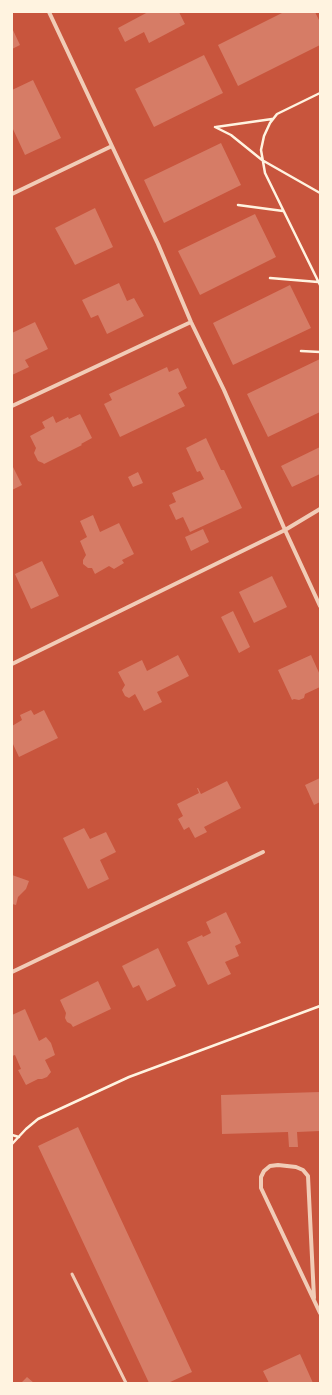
<!DOCTYPE html>
<style>
body{margin:0}
#map{position:relative;width:332px;height:1395px;overflow:hidden;background:#c8553d;font-family:Arial,sans-serif}
canvas{display:block}
.frame{position:absolute;inset:0;border:13px solid #fff3e0;pointer-events:none}
</style>
<div id="map">
<canvas width="332" height="1395"></canvas>
<div class="frame"></div>
</div>
<script>
const g = document.querySelector('canvas').getContext('2d');
g.lineJoin = 'round';
function fill(path, color) { g.fillStyle = color; g.fill(path, 'evenodd'); }
const toPath = rows => new Path2D(rows.map(r => 'M' + r).join(''));
function trace(path, color, width, dash) { g.strokeStyle = color; g.lineWidth = width; g.lineCap = dash ? 'butt' : 'round'; g.setLineDash(dash || []); g.stroke(path); }
const building = toPath([
 [148,12,153,12,153,13,156,12,179,12,185,24,149,43,144,32,125,42,118,28],
 [284,12,315,12,320,22,320,45,238,86,218,45],
 [12,28,20,45,12,49],
 [204,55,223,93,154,127,135,89],
 [33,80,61,138,25,155,12,127,12,90],
 [221,143,241,185,164,223,144,180],
 [95,208,113,247,75,265,55,228],
 [255,214,276,257,200,295,178,251],
 [119,283,127,301,134,298,144,316,107,334,98,315,91,318,82,300],
 [290,285,311,328,233,365,213,323],
 [35,322,48,349,25,360,29,367,12,375,12,333],
 [320,359,320,412,268,437,247,394],
 [167,367,169,372,178,368,187,388,178,393,185,406,120,437,104,404,112,400,109,394],
 [80,414,92,438,81,444,82,445,44,464,43,463,38,461,34,453,36,448,30,436,45,428,42,422,53,416,56,423,68,417,69,419],
 [206,438,221,470,224,470,242,508,190,532,183,517,176,520,169,505,176,502,172,493,204,479,200,471,197,472,186,448],
 [320,447,320,474,292,487,281,466],
 [12,465,22,485,12,490],
 [138,472,143,483,133,487,128,477],
 [93,515,100,532,119,523,134,554,122,560,124,563,114,569,109,566,95,574,92,568,88,568,83,564,83,560,86,555,80,541,87,537,80,521],
 [203,529,209,542,191,551,185,537],
 [42,561,59,596,31,609,15,574],
 [272,576,287,607,254,623,239,592],
 [233,611,250,647,239,653,221,617],
 [178,655,189,676,157,692,162,702,144,711,135,694,129,698,125,696,122,690,125,685,118,672,142,660,147,671],
 [311,655,320,675,320,687,305,694,304,698,299,700,294,699,292,700,278,670],
 [31,710,34,715,44,710,58,738,19,757,12,742,12,726,22,720,20,715],
 [320,778,320,802,314,805,305,785],
 [227,781,241,808,204,827,207,832,195,838,189,827,184,830,178,819,183,816,177,804,199,793,197,788,198,788,201,794],
 [84,828,90,839,106,832,116,852,100,860,109,879,88,889,63,838],
 [12,875,29,881,26,889,18,897,16,905,12,904],
 [226,912,241,943,235,946,239,956,225,962,231,974,208,985,187,942,202,935,203,937,211,933,206,922],
 [158,948,176,986,147,1001,139,985,133,988,122,966],
 [98,981,111,1009,73,1027,71,1024,67,1022,65,1018,66,1013,60,1000],
 [25,1009,39,1041,46,1037,51,1043,55,1055,45,1060,51,1072,47,1077,42,1079,38,1079,26,1085,18,1070,21,1069,15,1055,12,1056,12,1015],
 [320,1092,320,1131,297,1132,298,1147,289,1147,288,1132,222,1134,221,1095],
 [78,1127,192,1372,168,1383,149,1383,38,1146],
 [300,1354,313,1383,269,1383,263,1371],
 [27,1377,34,1383,21,1383]
]);
const path = toPath([
 [320,93,277,114,270,123,264,136,261,150,265,173,320,285],
 [215,127,231,135,262,160,320,193],
 [216,127,272,119],
 [238,205,283,211],
 [270,278,318,282],
 [301,351,320,352],
 [12,1135,19,1137],
 [12,1144,26,1129,38,1119,129,1077,320,1006]
]);
const service = toPath([
 [72,1274,126,1383]
]);
const minor = toPath([
 [49,12,158,244,191,322,224,390,285,530,320,606],
 [12,194,112,146],
 [12,406,191,322],
 [12,664,285,530,320,509],
 [12,972,263,852],
 [314,1298,308,1176,303,1170,296,1167,278,1165,270,1166,264,1171,261,1177,261,1188,320,1313]
]);
fill(building, '#d67c66');
trace(path, '#fff3e0', 2.5);
trace(service, '#f1ccb7', 3);
trace(minor, '#f1ccb7', 4);
</script>
